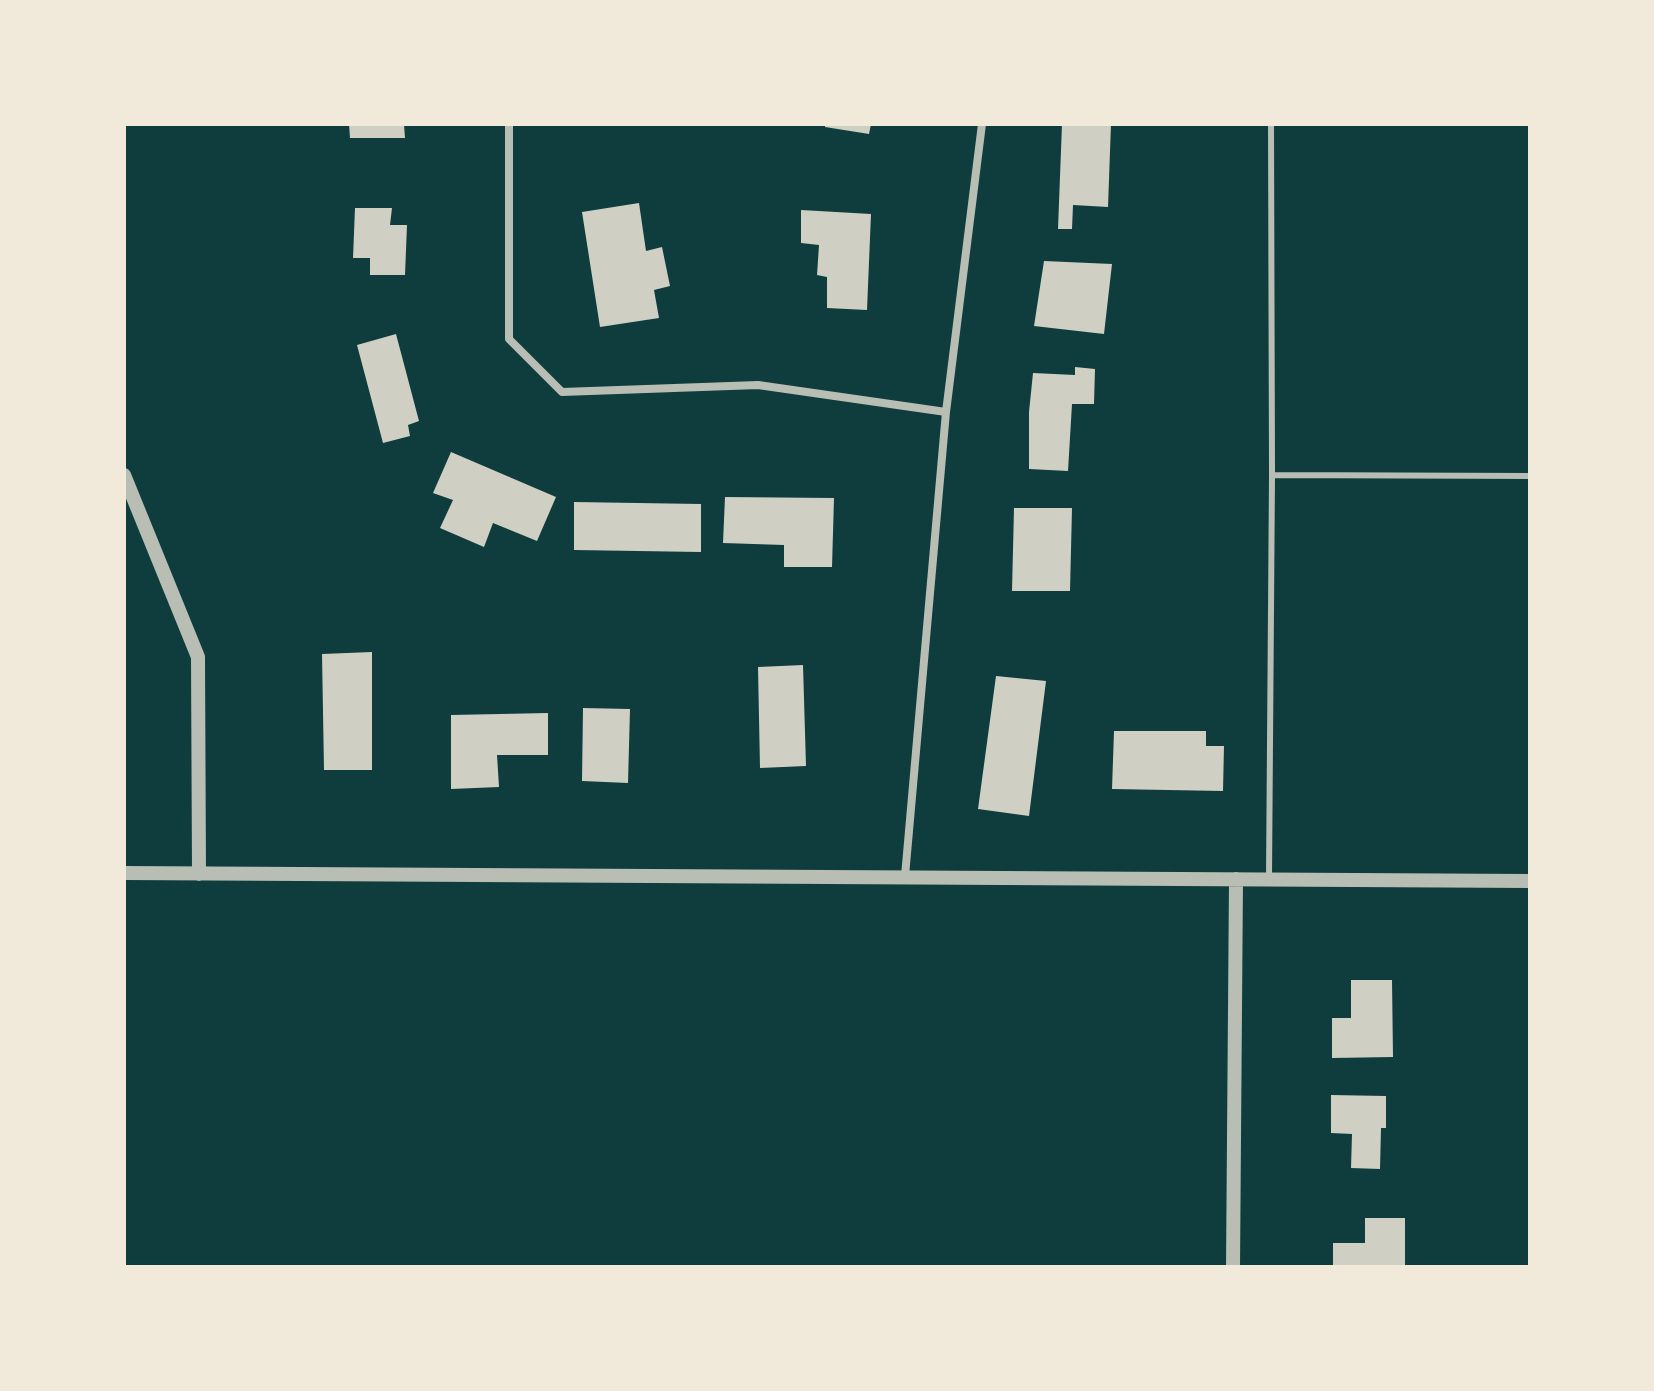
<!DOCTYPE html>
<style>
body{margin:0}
#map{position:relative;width:1654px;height:1391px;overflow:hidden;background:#0f3d3e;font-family:Jost,sans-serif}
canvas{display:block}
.frame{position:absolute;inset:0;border:126px solid #f1e9da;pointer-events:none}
</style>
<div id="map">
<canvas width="1654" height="1391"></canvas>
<div class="frame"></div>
</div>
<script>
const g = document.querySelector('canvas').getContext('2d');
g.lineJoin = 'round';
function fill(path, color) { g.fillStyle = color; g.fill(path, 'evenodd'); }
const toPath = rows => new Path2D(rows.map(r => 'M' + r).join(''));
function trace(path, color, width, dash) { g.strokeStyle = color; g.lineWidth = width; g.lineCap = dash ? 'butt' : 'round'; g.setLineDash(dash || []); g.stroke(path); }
const building = toPath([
 [349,124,404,124,405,138,350,138],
 [825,124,871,124,869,134,825,127],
 [1062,124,1111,124,1108,207,1073,205,1072,229,1058,229],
 [639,203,646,251,662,247,670,286,654,290,659,318,600,327,582,212],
 [355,208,392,208,390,225,407,225,405,275,370,275,370,258,353,258],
 [801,210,871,214,867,310,827,308,827,277,817,275,819,245,801,243],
 [1044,261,1112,264,1104,334,1034,326],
 [396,334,419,421,408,425,410,436,383,443,357,345],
 [1075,367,1095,369,1094,404,1072,404,1068,471,1029,469,1029,412,1033,373,1075,375],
 [451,452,556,497,537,541,493,523,484,547,440,528,453,500,433,493],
 [725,497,834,498,832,567,784,567,784,545,723,543],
 [574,502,701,504,701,552,574,550],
 [1014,508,1072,508,1070,591,1012,591],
 [372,652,372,770,324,770,322,654],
 [803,665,806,766,760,768,758,667],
 [996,676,1046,681,1029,816,978,809],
 [583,708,630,709,628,783,582,781],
 [548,713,548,755,497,755,499,787,451,789,451,715],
 [1114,731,1206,731,1206,746,1224,746,1223,791,1112,789],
 [1351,980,1392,980,1393,1057,1332,1058,1332,1018,1351,1018],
 [1331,1095,1386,1096,1386,1128,1381,1128,1380,1169,1351,1168,1352,1134,1331,1133],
 [1365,1218,1405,1218,1405,1267,1333,1267,1333,1243,1365,1243]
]);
const service = toPath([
 [1271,124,1272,475],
 [1269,877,1272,475,1530,476]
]);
const minor = toPath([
 [509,124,509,339,562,392,758,385,946,412],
 [905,876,946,412,982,124]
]);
const tertiary = toPath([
 [124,475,198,657,199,874],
 [124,873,1530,881],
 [1233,1267,1236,879]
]);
fill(building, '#cfcfc3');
trace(service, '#b8beb3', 6);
trace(minor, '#b8beb3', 8);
trace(tertiary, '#b8beb3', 14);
</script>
